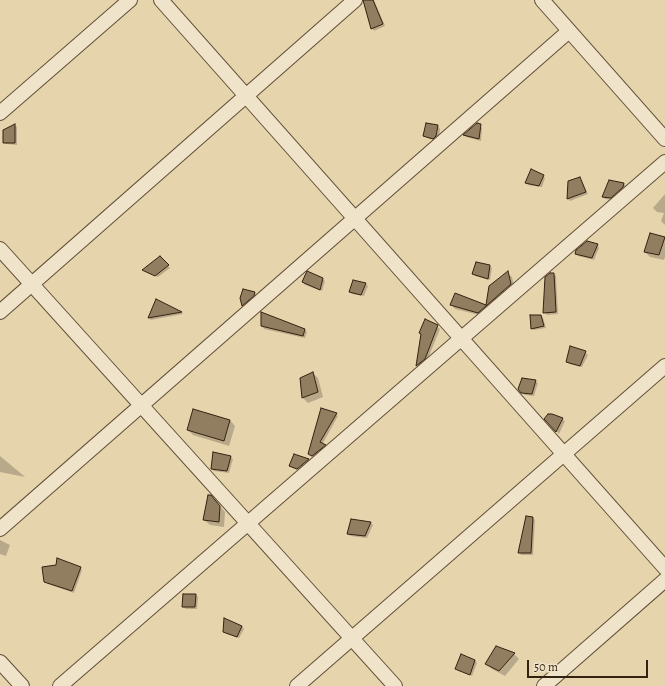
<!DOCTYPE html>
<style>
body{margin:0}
#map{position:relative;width:665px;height:686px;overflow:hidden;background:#e6d4ad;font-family:Alegreya,serif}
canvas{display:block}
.scale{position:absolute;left:527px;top:660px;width:121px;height:18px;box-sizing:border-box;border:2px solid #35210f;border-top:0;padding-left:5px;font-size:12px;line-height:14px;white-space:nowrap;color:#35210f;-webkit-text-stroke:3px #efe3ca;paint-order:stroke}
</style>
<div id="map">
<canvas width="665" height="686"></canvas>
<div class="scale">50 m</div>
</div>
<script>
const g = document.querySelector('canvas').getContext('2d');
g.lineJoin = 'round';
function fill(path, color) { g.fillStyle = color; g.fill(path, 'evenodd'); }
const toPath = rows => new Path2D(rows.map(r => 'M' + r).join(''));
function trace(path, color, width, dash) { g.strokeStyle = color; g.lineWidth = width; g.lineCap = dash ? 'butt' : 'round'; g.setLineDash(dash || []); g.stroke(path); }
const shadow = toPath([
 [364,0,374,0,385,26,374,31,372,28],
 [427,124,438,126,440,129,439,138,436,140,427,138,425,136],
 [477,124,482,128,481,141,466,137,464,135],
 [15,125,17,127,17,145,6,144,4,142],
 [543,176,545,178,542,187,528,185,526,183],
 [580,178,582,181,588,194,570,201,568,199],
 [610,181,624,184,626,186,625,189,613,200,605,199,603,197],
 [665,194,665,225,661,221,664,213,657,212,653,208],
 [651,234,665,238,665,257,664,260,650,257,645,252],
 [597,245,599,248,594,260,578,256,576,254],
 [160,258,170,268,158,277,144,270],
 [490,266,492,268,490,280,475,276,473,273],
 [308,273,323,279,325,281,322,291,305,285,303,282],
 [507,273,512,277,515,289,483,316,455,309,451,304,455,294,487,307,490,286],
 [553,274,556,276,558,314,547,315,544,312],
 [354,282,366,284,368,286,364,296,352,294,350,292],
 [254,293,257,296,245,307,243,305,241,298],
 [157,301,181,312,183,314,151,320,149,318],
 [541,316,543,318,546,328,534,330,532,328],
 [426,320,440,329,427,361,419,368,417,366,422,334],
 [262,326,304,329,307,332,305,338,264,329],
 [585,352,588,355,582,367,569,364,567,362],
 [313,373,318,378,323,397,308,403,303,398],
 [535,381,538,383,534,396,525,395,519,389],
 [194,410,230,420,235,426,229,446,193,435,188,430],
 [336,414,338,416,323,443,327,447,315,458,311,456,309,454],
 [546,419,562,419,565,421,559,434],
 [294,455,308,460,310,462,300,471,293,468,290,466],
 [0,456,24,476,25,477,0,472],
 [230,457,233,459,229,473,214,471,212,469],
 [216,502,225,512,224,527,210,525,204,520],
 [533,518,535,520,533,555,521,555,519,552],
 [352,520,371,523,373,525,367,538,350,536,348,534],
 [0,540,10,545,6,556,0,554],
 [80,568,82,570,74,593,48,584,45,581],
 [184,595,196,595,198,597,197,609,186,609,183,607],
 [242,626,244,629,239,638,227,634,224,631],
 [496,647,514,654,519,659,505,676,492,669,487,664],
 [475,660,477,663,472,676,459,671,456,669]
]);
const building = toPath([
 [363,0,373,0,383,24,371,29,363,0],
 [426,123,438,125,436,136,433,139,423,136,426,123],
 [477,123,481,124,479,139,463,135,477,123],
 [15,124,15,143,3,143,3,130,15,124],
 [531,169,544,175,539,186,525,183,531,169],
 [580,177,586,192,567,199,568,181,580,177],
 [609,180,624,183,623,187,611,198,602,197,609,180],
 [650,233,665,237,659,255,644,252,650,233],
 [587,241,598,244,592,258,575,254,576,250,587,241],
 [160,256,169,265,155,276,142,270,160,256],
 [476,262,490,265,488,279,472,274,476,262],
 [307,271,323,278,320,290,302,282,307,271],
 [508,271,511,284,478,313,450,305,455,293,486,305,489,286,508,271],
 [550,273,554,273,556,312,543,313,545,277,550,273],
 [353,280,366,283,361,295,349,292,353,280],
 [243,289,255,292,254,296,242,306,240,298,243,289],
 [156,299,182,312,148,318,156,299],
 [261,312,305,329,303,336,261,326,261,312],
 [530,315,541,315,544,326,531,329,530,315],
 [425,319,438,325,425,359,416,366,421,334,419,333,425,319],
 [570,346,586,351,580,366,566,362,570,346],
 [313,372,318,392,302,398,300,378,313,372],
 [522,378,536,380,532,394,521,393,518,389,522,378],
 [321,408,337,413,320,442,326,445,312,456,308,454,321,408],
 [193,409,230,420,224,441,187,430,193,409],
 [548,414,552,414,563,418,556,432,544,419,548,414],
 [213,452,231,456,227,471,211,469,213,452],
 [294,454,309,459,297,469,289,466,294,454],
 [208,495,211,495,220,506,219,522,203,520,208,495],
 [526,516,533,517,531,553,518,553,526,516],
 [351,519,371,522,365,536,347,534,351,519],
 [57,558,81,567,72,591,44,582,42,567,56,565,57,558],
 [183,594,196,594,195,607,182,607,183,594],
 [224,618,242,626,237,637,223,632,224,618],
 [496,646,515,653,499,671,485,664,496,646],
 [461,654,475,660,470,675,455,669,461,654]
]);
const minor = toPath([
 [161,0,665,568],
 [542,0,665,139],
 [0,113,130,0],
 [0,249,395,686],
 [0,312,355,0],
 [0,529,569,31],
 [0,662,22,686],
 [60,686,665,162],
 [297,686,665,366],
 [544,686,665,580]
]);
fill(shadow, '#0003');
fill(building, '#917e61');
trace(building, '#35210f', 1);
trace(minor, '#614e36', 16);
trace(minor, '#efe3ca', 14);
</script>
